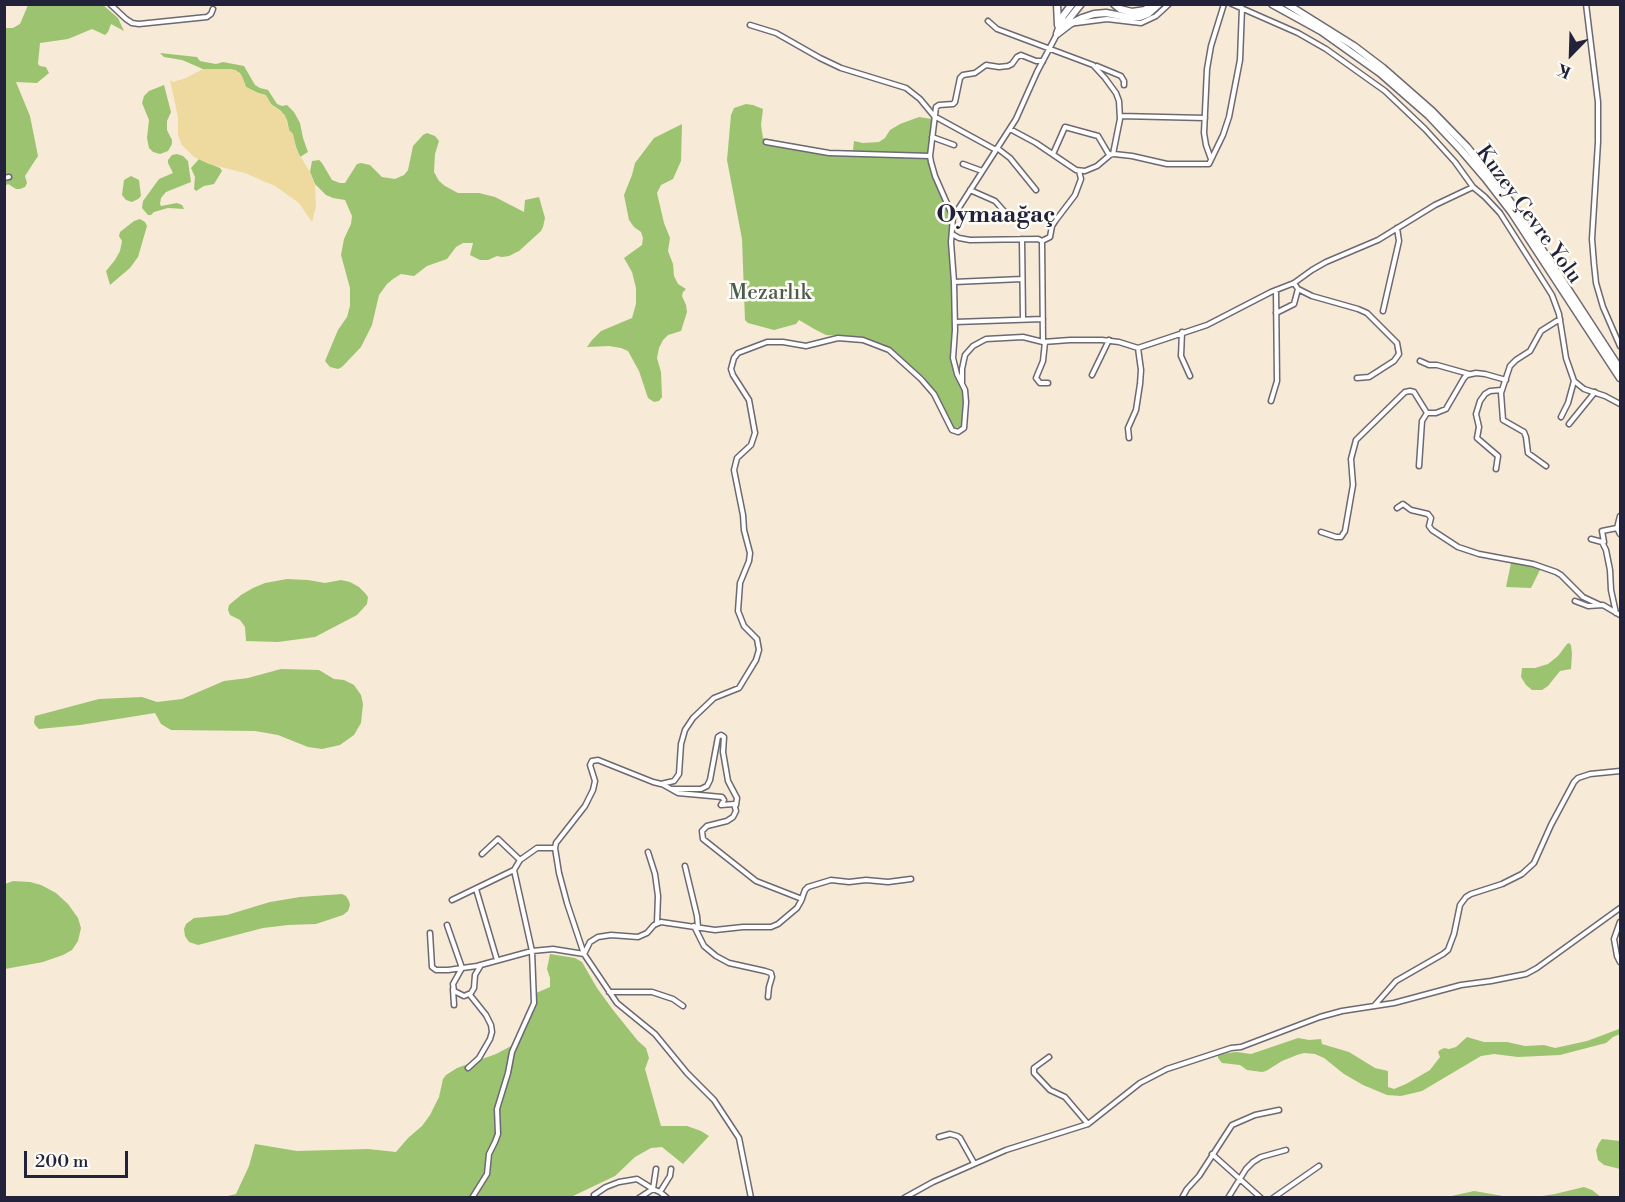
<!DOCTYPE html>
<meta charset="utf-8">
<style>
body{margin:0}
#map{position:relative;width:1625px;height:1202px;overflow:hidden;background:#f7ead7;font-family:"Libre Bodoni",serif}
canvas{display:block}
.frame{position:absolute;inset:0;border:6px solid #22223b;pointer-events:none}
.north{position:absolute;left:1541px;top:24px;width:60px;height:60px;-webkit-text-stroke:4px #fdfcf7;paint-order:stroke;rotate:203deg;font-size:16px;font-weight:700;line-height:24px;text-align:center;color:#22223b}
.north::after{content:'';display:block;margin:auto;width:21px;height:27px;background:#22223b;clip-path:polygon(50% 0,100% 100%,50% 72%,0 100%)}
.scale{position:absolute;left:24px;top:1151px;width:104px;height:27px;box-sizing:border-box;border:3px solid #22223b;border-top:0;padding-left:8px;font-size:18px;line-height:21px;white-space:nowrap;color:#22223b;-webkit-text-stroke:4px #fdfcf7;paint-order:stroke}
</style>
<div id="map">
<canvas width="1625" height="1202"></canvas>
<div class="frame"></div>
<div class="north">K</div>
<div class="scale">200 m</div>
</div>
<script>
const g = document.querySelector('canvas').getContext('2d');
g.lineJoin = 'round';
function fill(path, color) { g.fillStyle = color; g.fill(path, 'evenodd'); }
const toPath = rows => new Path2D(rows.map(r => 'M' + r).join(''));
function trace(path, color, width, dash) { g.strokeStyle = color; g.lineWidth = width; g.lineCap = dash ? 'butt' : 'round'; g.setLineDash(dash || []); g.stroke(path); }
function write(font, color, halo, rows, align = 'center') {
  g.font = font + ' "Libre Bodoni",serif'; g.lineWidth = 5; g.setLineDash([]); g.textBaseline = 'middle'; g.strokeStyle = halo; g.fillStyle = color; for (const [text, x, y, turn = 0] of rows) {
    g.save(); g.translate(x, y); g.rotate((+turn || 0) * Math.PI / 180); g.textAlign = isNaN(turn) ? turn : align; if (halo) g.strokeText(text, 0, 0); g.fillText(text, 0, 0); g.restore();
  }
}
const green = toPath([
 [28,5,103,5,118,18,124,31,111,24,108,32,105,35,92,29,68,39,40,43,38,64,40,66,46,67,49,73,37,83,16,82,30,116,38,156,25,176,27,183,25,187,20,189,16,189,8,184,5,186,5,28,13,28,20,24],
 [160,53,197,57,200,61,205,62,216,64,223,62,244,66,255,85,260,88,268,90,277,104,282,106,287,105,294,112,300,123,303,138,308,152,300,157,289,130,287,120,281,111,271,104,265,95,258,93,246,87,240,73,230,69,203,69,182,60,164,57],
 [164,85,171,112,167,121,167,130,172,140,172,144,168,151,160,154,153,152,149,148,147,138,149,120,142,103,144,96,149,91],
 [746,104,753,105,763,109,761,125,763,138,827,150,853,150,854,141,863,143,879,142,885,138,890,130,900,124,919,117,932,119,927,158,933,177,946,204,949,216,949,243,953,305,952,364,956,377,964,390,963,423,960,427,955,428,952,427,941,402,924,377,885,346,858,337,826,335,816,330,799,320,796,324,774,330,748,323,745,320,742,239,727,160,731,115,734,108],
 [682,124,681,161,673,179,661,185,657,193,664,223,670,238,668,251,673,264,674,276,678,284,686,289,683,292,682,296,686,305,687,312,681,331,668,335,663,340,659,348,657,358,661,372,662,397,659,401,654,402,648,398,639,371,628,351,621,348,609,346,587,347,592,340,601,331,632,318,636,304,636,288,632,272,624,258,642,245,643,238,641,232,634,227,629,220,624,195,632,175,635,163,654,138],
 [427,133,435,136,439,141,435,154,434,172,439,181,445,186,458,193,479,193,495,197,524,212,525,200,539,197,545,218,543,227,541,231,519,251,509,256,502,257,497,256,488,260,480,260,470,255,473,243,463,243,456,247,447,259,427,266,414,276,401,274,393,279,387,284,379,295,372,325,361,347,342,367,338,369,330,367,325,361,338,330,347,317,350,306,350,288,341,255,344,239,351,224,352,216,345,200,333,198,326,195,315,184,310,172,312,161,319,160,322,163,332,180,340,183,345,183,357,164,361,163,370,165,382,177,395,179,404,175,408,170,413,146,423,135],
 [177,154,183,156,188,161,191,182,166,192,161,198,160,204,161,206,177,203,182,205,184,209,168,208,154,212,151,215,148,215,142,208,143,201,159,179,173,173,168,163,168,160,172,155],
 [199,159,220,168,222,171,214,184,204,186,196,191,194,189,195,177,191,168],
 [131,176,139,180,141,196,138,199,132,202,126,200,122,195,124,180],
 [140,219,145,222,147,226,138,257,130,268,110,285,106,271,115,260,120,251,122,241,119,236,120,232,134,221],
 [1511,563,1541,568,1531,588,1506,587],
 [287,579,308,580,325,583,341,580,350,582,359,587,365,593,368,597,367,604,357,615,315,637,278,642,246,641,245,627,240,620,230,615,228,610,229,605,241,595,253,588,265,583],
 [1569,643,1571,645,1572,654,1571,669,1560,671,1548,686,1542,690,1532,690,1526,685,1521,677,1522,668,1535,668,1548,664,1558,656,1567,644],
 [281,669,319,670,334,679,344,680,354,685,361,695,363,704,361,723,354,735,340,745,322,749,308,747,278,735,255,731,171,730,161,724,155,713,80,725,39,729,35,725,34,722,35,716,99,699,142,697,157,702,182,699,224,681,248,678],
 [13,881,30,882,41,885,56,893,68,904,78,918,81,928,78,941,72,950,63,955,43,962,5,969,5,884],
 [342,894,346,896,349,901,350,905,348,911,343,915,316,924,288,925,263,928,198,945,189,942,185,936,184,929,186,924,194,918,227,915,270,902,300,897],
 [550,954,575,958,582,962,597,988,613,1010,638,1041,646,1048,649,1058,645,1069,661,1126,687,1126,701,1131,709,1136,683,1164,662,1147,651,1148,635,1157,615,1176,571,1197,219,1198,236,1194,249,1166,255,1144,297,1151,368,1149,396,1152,408,1138,422,1126,430,1115,439,1097,443,1079,446,1075,457,1068,496,1054,515,1044,530,1018,536,993,550,987,550,978,547,969],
 [1619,1029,1620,1034,1613,1037,1606,1043,1560,1055,1518,1057,1494,1054,1481,1056,1422,1091,1401,1096,1387,1095,1363,1085,1344,1074,1324,1058,1315,1054,1304,1053,1297,1055,1282,1061,1266,1071,1262,1072,1247,1070,1240,1065,1222,1063,1218,1058,1218,1055,1227,1053,1237,1052,1251,1054,1298,1038,1309,1040,1321,1039,1322,1044,1349,1052,1375,1068,1388,1071,1388,1087,1394,1089,1406,1084,1430,1070,1440,1057,1438,1052,1440,1050,1444,1048,1449,1049,1456,1047,1467,1037,1484,1042,1507,1042,1525,1046,1544,1045,1555,1048,1587,1041],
 [1602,1139,1620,1141,1620,1169,1604,1165,1598,1160,1596,1150,1599,1143],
 [1584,1187,1592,1190,1601,1197,1447,1197,1474,1191,1509,1197,1536,1197,1555,1194]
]);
const sand = toPath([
 [203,69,230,69,236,70,242,76,246,87,258,93,266,95,271,104,285,115,289,130,293,134,297,151,310,172,315,185,316,206,312,222,299,203,275,186,245,173,209,164,194,157,181,144,178,134,178,117,170,80,173,82,186,78]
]);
const minor = toPath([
 [110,4,126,19,132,23,139,24,207,17,211,14,213,9],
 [1232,4,1298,33,1326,49,1385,91,1425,129,1455,162,1473,187,1485,197,1500,213,1552,295,1559,314,1566,358,1574,381,1584,389,1605,396,1620,404],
 [1586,4,1598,102,1598,142,1592,239,1594,264,1596,283,1603,307,1620,346],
 [988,21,997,29,1093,65,1105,78,1116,93,1119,101,1120,119,1113,154,1110,155,1108,153,1098,136,1065,127,1053,154],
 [1076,23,1107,19,1141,23,1156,16,1169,4],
 [750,25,776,33,820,58,841,68,906,88,920,99,934,116,996,150],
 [1097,66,1121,76,1124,81,1124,85],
 [1120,116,1205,118],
 [1010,129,1036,143,1076,170,1085,171,1097,166,1110,155],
 [932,137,954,145],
 [766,142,829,153,930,156],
 [997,148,1010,158,1036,190],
 [1114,154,1132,156,1167,164,1209,164,1223,135,1229,117,1240,60,1242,8],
 [1211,159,1206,145,1204,133,1207,69,1211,46,1224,4],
 [963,164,982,171],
 [4,178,9,177],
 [970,190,995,201,1004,211],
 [953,217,935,176,931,162,930,156,936,107,939,105,953,104,955,102,960,78,963,75,975,73,986,65,999,67,1008,66,1012,64,1017,57,1021,55,1036,61,1043,61],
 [952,234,959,238,970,240,1038,239,1042,241,1043,342],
 [1022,239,1023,319],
 [1042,241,1050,237,1052,226,1056,220,1075,195,1081,179,1079,171],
 [954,282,1022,279],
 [1294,283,1298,289,1312,296,1358,309,1367,313,1397,343,1399,354,1394,361,1369,377,1357,378],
 [1383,311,1399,241,1397,228],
 [1276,313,1294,304,1298,289],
 [955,322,1043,319],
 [1182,332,1181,356,1190,376],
 [1045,342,1043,361,1036,378,1040,383,1048,383],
 [1420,361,1429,365,1437,365,1469,374],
 [1092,375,1109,340],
 [962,382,962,369,965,355,973,346,986,339,1023,337,1043,342,1070,340,1102,340,1119,342,1138,348,1207,325,1271,292,1294,283,1312,270,1326,262,1378,240,1435,205,1473,187],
 [1271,401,1277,381,1276,290],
 [1561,417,1568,403,1574,381],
 [1569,424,1595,392],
 [1129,438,1128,428,1136,410,1140,384,1141,370,1138,348],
 [1419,466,1422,421,1427,413],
 [1546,466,1528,453,1526,437,1524,432,1503,420,1501,393,1510,366,1516,360,1530,351,1541,331,1560,319],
 [1496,469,1498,456,1477,438,1479,427,1476,414,1480,401,1485,394,1490,391,1502,390],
 [1397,508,1403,504,1411,510,1428,514,1431,518,1429,526,1432,530,1458,547,1479,554,1533,564,1556,572,1561,575,1583,597,1600,605],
 [1617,528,1620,516],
 [1617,528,1620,534],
 [1321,532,1336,537,1341,537,1345,531,1353,485,1351,459,1356,440,1405,392,1410,391,1414,392,1427,413,1436,413,1446,409,1464,378,1467,375,1476,373,1485,374,1506,380],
 [1591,539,1602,542,1606,550,1610,570,1611,590,1616,613],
 [1604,542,1602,531,1617,528],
 [1575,601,1588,606,1603,605,1620,615],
 [662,784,671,789,701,789,707,786,710,780,718,737,721,735,724,737,723,752,728,781,737,798,736,805],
 [671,789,678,793,722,797,724,800,721,805,734,804,736,811,733,817,727,821,707,826,702,831,703,839,756,881,802,899],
 [648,852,655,874,658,896,657,923],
 [482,854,498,839,520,860],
 [685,866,697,916,698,927],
 [476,889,497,960],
 [452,900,514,870,520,860,537,848,555,848],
 [1620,922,1614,939,1617,956,1620,962],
 [447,925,462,968,453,984,454,991,464,996,471,993,474,988,475,975,481,965],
 [694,926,704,946,716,956,729,963,765,971,771,973,772,977,769,987,768,997],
 [430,933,432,967,436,970,448,970,477,966,532,951,553,949,584,954,590,942,598,937,611,935,638,937,647,933,654,925,661,922,715,930,743,927,771,927,778,924,797,908,801,901,805,890,808,887,831,880,849,882,866,880,888,882,911,879],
 [453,989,454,1005],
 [609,992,652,992,673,999,683,1006],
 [1374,1006,1396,981,1443,954,1448,950,1454,934,1460,905,1466,897,1471,894,1502,884,1522,874,1534,863,1551,825,1574,782,1578,778,1590,774,1620,771],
 [1049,1057,1034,1068,1034,1073,1050,1090,1065,1097,1088,1124],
 [468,1068,479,1058,490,1039,492,1032,491,1025,486,1015,470,995],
 [939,1137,950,1134,957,1136,960,1138,974,1163],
 [1212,1154,1261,1198],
 [660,1192,670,1176,671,1169],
 [594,1195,606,1187,619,1182,637,1179,653,1189,656,1169],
 [472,1198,487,1174,489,1154,495,1142,498,1134,497,1109,508,1073,512,1052,534,1003,532,951,514,870],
 [639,1198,653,1189,660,1192,667,1198],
 [751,1198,739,1138,714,1100,687,1073,655,1034,617,1003,584,954,567,903,559,873,555,848,556,843,585,806,593,790,595,781,590,765,592,761,598,760,653,782,661,784,674,781,679,774,681,744,685,730,693,718,714,698,739,688,756,660,759,650,757,639,744,626,738,611,740,583,749,561,750,553,744,530,743,515,734,470,737,458,751,445,755,433,749,400,733,375,731,369,734,358,738,353,767,342,783,342,806,346,838,338,863,340,889,350,921,379,934,394,952,430,958,432,964,428,966,402,965,390,957,374,953,358,955,330,954,282,951,242,953,217,1016,119,1037,72,1057,34],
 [904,1198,933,1182,1006,1150,1088,1124,1140,1083,1167,1069,1231,1048,1241,1047,1320,1017,1342,1011,1394,1003,1461,985,1491,981,1526,974,1537,968,1620,908],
 [1182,1198,1187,1189,1199,1176,1232,1125,1255,1115,1279,1110],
 [1228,1198,1246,1169,1253,1162,1261,1157,1286,1150],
 [1273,1198,1319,1166]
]);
const highway = toPath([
 [1057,4,1058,25],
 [1114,4,1120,9,1132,12,1145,10,1153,4],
 [1272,4,1321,31,1380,73,1428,115,1461,150,1485,178,1512,213,1620,378],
 [1287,4,1354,46,1383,68,1432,111,1467,147,1501,189,1515,208,1620,369],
 [1065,24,1081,4],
 [1057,34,1070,24,1082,18,1094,14,1106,13,1127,17,1140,17,1148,14,1159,4],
 [1057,34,1063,16,1072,4]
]);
const streetNames = [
 ["Kuzey Çevre Yolu",1528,215,54]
];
const parkNames = [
 ["Mezarlık",770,294]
];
const quarterNames = [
 ["Oymaağaç",996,216]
];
fill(green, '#9cc470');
fill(sand, '#eeda9e');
trace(minor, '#6d6872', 7);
trace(highway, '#6d6872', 9);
trace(minor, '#fff', 4);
trace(highway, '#fff', 6);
write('21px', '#22223b', '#fdfcf7', streetNames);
write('21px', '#4d5b4e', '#fdfcf7', parkNames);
write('bold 24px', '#22223b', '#fdfcf7', quarterNames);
</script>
